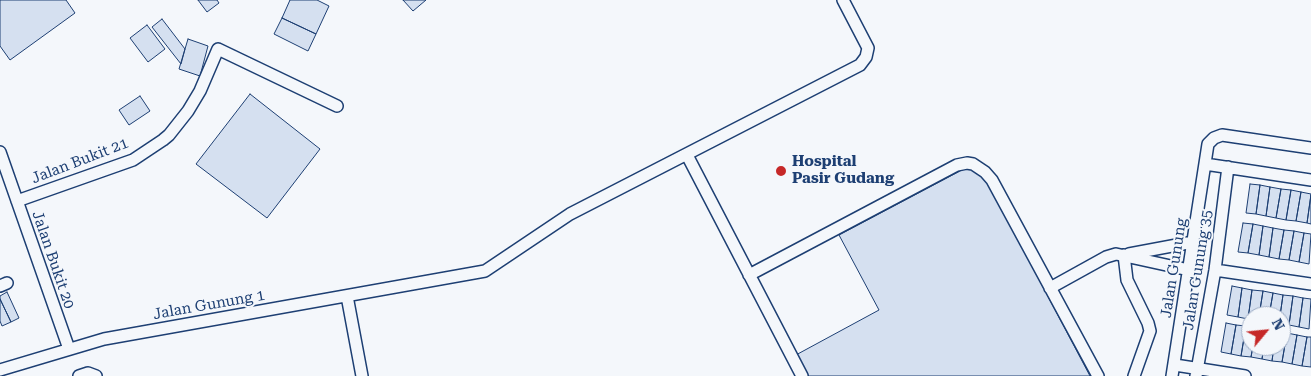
<!DOCTYPE html>
<style>
body{margin:0}
#map{position:relative;width:1311px;height:376px;overflow:hidden;background:#f4f7fb;font-family:"Roboto Serif",serif}
canvas{display:block}
.north{position:absolute;left:1241px;top:306px;width:50px;height:50px;box-sizing:border-box;background:#f4f7fb;border:1px solid #9eadc5;border-radius:50%;rotate:62deg;font-size:14px;font-weight:700;line-height:20px;text-align:center;color:#1d3f73}
.north::after{content:'';display:block;margin:auto;width:18px;height:22px;background:#c62828;clip-path:polygon(50% 0,100% 100%,50% 72%,0 100%)}
</style>
<div id="map">
<canvas width="1311" height="376"></canvas>
<div class="north">N</div>
</div>
<script>
const g = document.querySelector('canvas').getContext('2d');
g.lineJoin = 'round';
function fill(path, color) { g.fillStyle = color; g.fill(path, 'evenodd'); }
const toPath = rows => new Path2D(rows.map(r => 'M' + r).join(''));
function trace(path, color, width, dash) { g.strokeStyle = color; g.lineWidth = width; g.lineCap = dash ? 'butt' : 'round'; g.setLineDash(dash || []); g.stroke(path); }
function write(font, color, halo, rows, align = 'center') {
  g.font = font + ' "Roboto Serif",serif'; g.lineWidth = 4; g.setLineDash([]); g.textBaseline = 'middle'; g.strokeStyle = halo; g.fillStyle = color; for (const [text, x, y, turn = 0] of rows) {
    g.save(); g.translate(x, y); g.rotate((+turn || 0) * Math.PI / 180); g.textAlign = isNaN(turn) ? turn : align; if (halo) g.strokeText(text, 0, 0); g.fillText(text, 0, 0); g.restore();
  }
}
const building = toPath([
 [0,0,66,0,75,13,10,60,0,46,0,0],
 [198,0,217,0,219,3,207,12,198,0],
 [290,0,317,0,329,6,316,34,282,18,290,0],
 [403,0,426,0,413,11,403,0],
 [282,18,316,34,308,51,274,34,282,18],
 [162,19,185,49,181,64,152,27,162,19],
 [147,25,165,49,148,62,130,38,147,25],
 [188,39,208,46,200,76,179,69,188,39],
 [250,94,320,149,267,218,196,164,250,94],
 [140,96,150,111,129,125,119,110,140,96],
 [977,162,1090,376,805,376,794,356,879,310,839,235,977,162],
 [1250,184,1260,185,1256,214,1246,213,1250,184],
 [1260,185,1270,187,1266,216,1256,214,1260,185],
 [1270,187,1281,189,1276,218,1266,216,1270,187],
 [1281,189,1291,190,1286,220,1276,218,1281,189],
 [1291,190,1301,192,1296,221,1286,220,1291,190],
 [1301,192,1311,194,1307,223,1296,221,1301,192],
 [1311,195,1311,224,1307,223,1311,195],
 [1243,223,1253,224,1248,253,1238,252,1243,223],
 [1253,224,1263,226,1259,255,1248,253,1253,224],
 [1263,226,1273,228,1269,257,1259,255,1263,226],
 [1273,228,1284,230,1279,259,1269,257,1273,228],
 [1284,230,1294,231,1289,260,1279,259,1284,230],
 [1294,231,1304,233,1299,262,1289,260,1294,231],
 [1304,233,1311,234,1309,264,1299,262,1304,233],
 [1232,286,1242,288,1238,317,1227,315,1232,286],
 [1242,288,1252,290,1248,319,1238,317,1242,288],
 [1252,290,1263,291,1259,316,1251,316,1251,319,1248,319,1252,290],
 [1263,291,1273,293,1269,316,1259,316,1263,291],
 [7,292,19,318,11,322,0,299,0,296,7,292],
 [1273,293,1283,295,1280,316,1269,316,1273,293],
 [1283,295,1293,296,1289,325,1281,324,1281,316,1280,316,1283,295],
 [1293,296,1303,298,1299,327,1289,325,1293,296],
 [1303,298,1311,299,1309,329,1299,327,1303,298],
 [0,299,11,322,2,326,0,321,0,299],
 [1226,323,1236,325,1231,354,1221,352,1226,323],
 [1236,325,1246,326,1241,356,1231,354,1236,325],
 [1246,326,1251,327,1251,346,1253,346,1251,357,1241,356,1246,326],
 [1281,332,1287,333,1282,362,1272,361,1274,346,1281,346,1281,332],
 [1287,333,1297,335,1292,364,1282,362,1287,333],
 [1297,335,1307,337,1302,366,1292,364,1297,335],
 [1307,337,1311,337,1311,367,1302,366,1307,337],
 [1253,346,1264,346,1262,359,1251,357,1253,346],
 [1264,346,1274,346,1272,361,1262,359,1264,346]
]);
const minor = toPath([
 [0,152,69,349],
 [687,155,802,376],
 [1205,164,1311,180],
 [17,201,133,160,163,140,169,135,188,111,200,91,218,49,337,106],
 [1129,254,1193,242],
 [1124,255,1127,280,1148,323,1150,331,1134,376],
 [1215,270,1311,284],
 [749,275,957,165,967,163,973,164,985,172,992,180,1098,376],
 [0,286,7,283],
 [1050,288,1106,257,1116,254,1189,270],
 [347,296,362,376],
 [1175,365,1245,376],
 [0,370,104,339,485,271,570,214,860,65,866,57,868,48,843,0],
 [79,376,88,373,96,376],
 [1172,376,1208,144,1214,138,1222,135,1311,148],
 [1196,376,1215,270,1228,167]
]);
const markers = [
 [781,171,6,"#c62828"]
];
const streetNames = [
 ["Jalan Bukit 21",80,161,-21],
 ["Jalan Bukit 20",53,260,71],
 ["Jalan Gunung",1174,268,-81],
 ["Jalan Gunung 35",1198,270,-81],
 ["Jalan Gunung 1",209,305,-10]
];
const poiNames = [
 ["Hospital",792,162],
 ["Pasir Gudang",792,179]
];
fill(building, '#d5e0f0');
trace(building, '#1d3f73', 1);
trace(minor, '#1d3f73', 14);
trace(minor, '#f4f7fb', 11);
for (const [x, y, r, color] of markers) { const dot = new Path2D(); dot.arc(x, y, r, 0, 2 * Math.PI); g.fillStyle = color; g.fill(dot); trace(dot, '#f4f7fb', 2); }
write('15px', '#1d3f73', '#f4f7fb', streetNames);
write('bold 15px', '#1d3f73', '#f4f7fb', poiNames, 'left');
</script>
